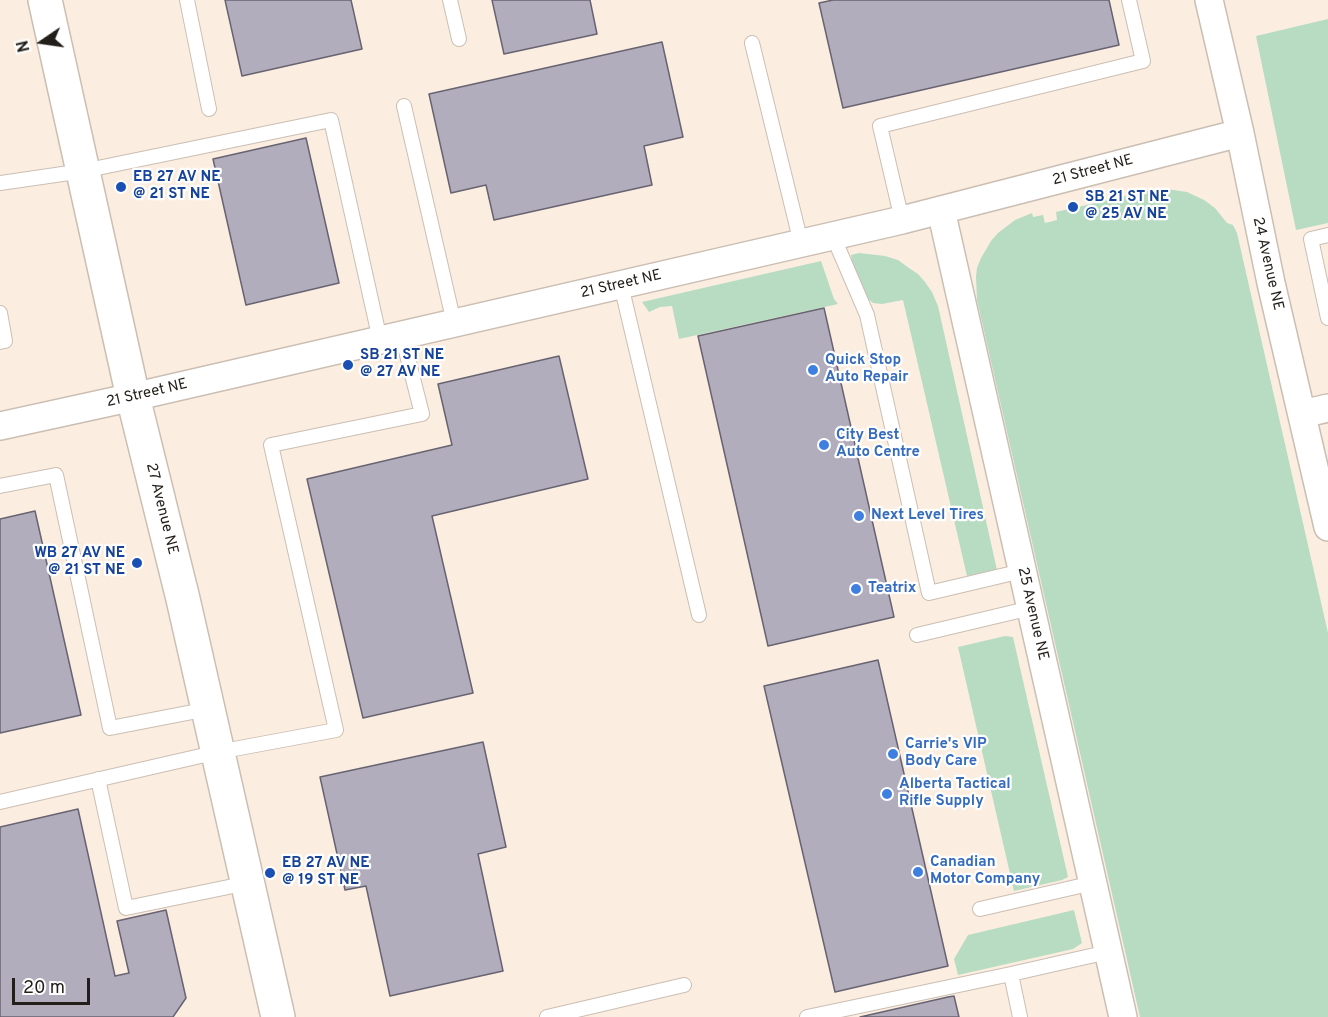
<!DOCTYPE html>
<style>
body{margin:0}
#map{position:relative;width:1328px;height:1017px;overflow:hidden;background:#fbeee1;font-family:Overpass,sans-serif}
canvas{display:block}
.north{position:absolute;left:12px;top:12px;width:60px;height:60px;-webkit-text-stroke:4px #fff;paint-order:stroke;rotate:257deg;font-size:16px;font-weight:700;line-height:24px;text-align:center;color:#221e19}
.north::after{content:'';display:block;margin:auto;width:21px;height:27px;background:#221e19;clip-path:polygon(50% 0,100% 100%,50% 72%,0 100%)}
.scale{position:absolute;left:12px;top:978px;width:78px;height:27px;box-sizing:border-box;border:3px solid #221e19;border-top:0;padding-left:8px;font-size:18px;line-height:21px;white-space:nowrap;color:#221e19;-webkit-text-stroke:4px #fff;paint-order:stroke}
</style>
<div id="map">
<canvas width="1328" height="1017"></canvas>
<div class="north">N</div>
<div class="scale">20 m</div>
</div>
<script>
const g = document.querySelector('canvas').getContext('2d');
g.lineJoin = 'round';
function fill(path, color) { g.fillStyle = color; g.fill(path, 'evenodd'); }
const toPath = rows => new Path2D(rows.map(r => 'M' + r).join(''));
function trace(path, color, width, dash) { g.strokeStyle = color; g.lineWidth = width; g.lineCap = dash ? 'butt' : 'round'; g.setLineDash(dash || []); g.stroke(path); }
function write(font, color, halo, rows, align = 'center') {
  g.font = font + ' Overpass,sans-serif'; g.lineWidth = 4.5; g.setLineDash([]); g.textBaseline = 'middle'; g.strokeStyle = halo; g.fillStyle = color; for (const [text, x, y, turn = 0] of rows) {
    g.save(); g.translate(x, y); g.rotate((+turn || 0) * Math.PI / 180); g.textAlign = isNaN(turn) ? turn : align; if (halo) g.strokeText(text, 0, 0); g.fillText(text, 0, 0); g.restore();
  }
}
const green = toPath([
 [1328,19,1328,223,1296,230,1256,36],
 [1167,189,1187,192,1204,200,1215,208,1227,223,1233,225,1237,233,1328,633,1328,1017,1140,1017,977,300,976,277,977,268,981,258,991,241,998,233,1015,220,1032,213,1033,217,1043,215,1045,223,1057,220,1056,212,1152,190],
 [859,253,885,256,898,260,909,268,918,274,925,282,932,292,938,306,997,570,967,576,903,300,882,304,873,303,865,296,855,278,851,255],
 [821,261,834,299,838,304,679,339,672,306,660,307,649,312,642,302],
 [1005,636,1013,637,1068,877,1062,880,1014,891,958,647],
 [1074,910,1082,943,1073,949,958,975,954,959,968,935]
]);
const building = toPath([
 [225,0,351,0,362,49,242,76,225,0],
 [492,0,590,0,597,34,504,54,492,0],
 [833,0,1109,0,1119,45,843,108,819,3,833,0],
 [662,42,683,137,644,146,652,185,494,220,486,185,451,193,429,94,662,42],
 [306,138,339,283,246,305,213,159,306,138],
 [824,308,894,617,768,646,698,336,824,308],
 [559,356,588,479,432,516,473,693,363,718,307,479,452,445,438,384,559,356],
 [35,511,81,715,0,733,0,519,35,511],
 [878,660,948,966,835,992,764,686,878,660],
 [483,742,506,847,478,854,503,971,390,996,366,886,345,890,320,777,483,742],
 [78,809,115,976,129,973,117,921,166,910,186,998,173,1017,0,1017,0,827,78,809],
 [954,996,959,1017,860,1017,948,997,954,996]
]);
const service = toPath([
 [187,0,209,109],
 [450,0,459,39],
 [752,43,801,243],
 [404,106,454,323],
 [0,183,83,171,331,120,380,340],
 [902,220,880,126,1143,61,1129,0],
 [1328,235,1311,239,1328,318],
 [833,236,867,315,929,593,1022,571],
 [621,285,699,615],
 [0,313,5,341,0,342],
 [0,486,56,475,110,728,208,709],
 [917,635,1031,608],
 [98,779,126,908,248,883],
 [0,802,218,752,336,730,271,445,422,414,402,335],
 [980,909,1093,883],
 [547,1017,684,985],
 [807,1017,1011,974],
 [1020,1017,1011,974,1108,952]
]);
const minor = toPath([
 [1209,0,1240,133,1271,283,1328,527],
 [941,210,1123,1017],
 [1302,414,1328,408],
 [0,426,133,397,902,220,1240,133]
]);
const tertiary = toPath([
 [45,0,133,397,183,599,278,1017]
]);
const markers = [
 [121,187,6,"#1a4fb4"],
 [1073,207,6,"#1a4fb4"],
 [348,365,6,"#1a4fb4"],
 [813,370,6,"#3f7fe0"],
 [824,445,6,"#3f7fe0"],
 [859,516,6,"#3f7fe0"],
 [137,563,6,"#1a4fb4"],
 [856,589,6,"#3f7fe0"],
 [893,754,6,"#3f7fe0"],
 [887,794,6,"#3f7fe0"],
 [918,872,6,"#3f7fe0"],
 [270,873,6,"#1a4fb4"]
];
const streetNames = [
 ["21 Street NE",1093,171,-15],
 ["24 Avenue NE",1267,264,77],
 ["21 Street NE",621,285,-13],
 ["21 Street NE",147,394,-13],
 ["27 Avenue NE",161,509,76],
 ["25 Avenue NE",1032,614,77]
];
const transitNames = [
 ["EB 27 AV NE",133,178],
 ["@ 21 ST NE",133,195],
 ["SB 21 ST NE",1085,198],
 ["@ 25 AV NE",1085,215],
 ["SB 21 ST NE",360,356],
 ["@ 27 AV NE",360,373],
 ["WB 27 AV NE",125,554,"right"],
 ["@ 21 ST NE",125,571,"right"],
 ["EB 27 AV NE",282,864],
 ["@ 19 ST NE",282,881]
];
const shopNames = [
 ["Quick Stop",825,361],
 ["Auto Repair",825,378],
 ["City Best",836,436],
 ["Auto Centre",836,453],
 ["Next Level Tires",871,516],
 ["Teatrix",868,589],
 ["Carrie's VIP",905,745],
 ["Body Care",905,762],
 ["Alberta Tactical",899,785],
 ["Rifle Supply",899,802],
 ["Canadian",930,863],
 ["Motor Company",930,880]
];
fill(green, '#b7dcc2');
fill(building, '#b2adbc');
trace(building, '#686371', 1.5);
trace(service, '#cbbeb3', 16);
trace(minor, '#cbbeb3', 30);
trace(tertiary, '#cbbeb3', 36);
trace(service, '#fff', 14);
trace(minor, '#fff', 27);
trace(tertiary, '#fff', 33);
for (const [x, y, r, color] of markers) { const dot = new Path2D(); dot.arc(x, y, r, 0, 2 * Math.PI); g.fillStyle = color; g.fill(dot); trace(dot, '#fff', 2); }
write('15px', '#221e19', '#fff', streetNames);
write('bold 15px', '#164399', '#fff', transitNames, 'left');
write('bold 15px', '#366cbe', '#fff', shopNames, 'left');
</script>
